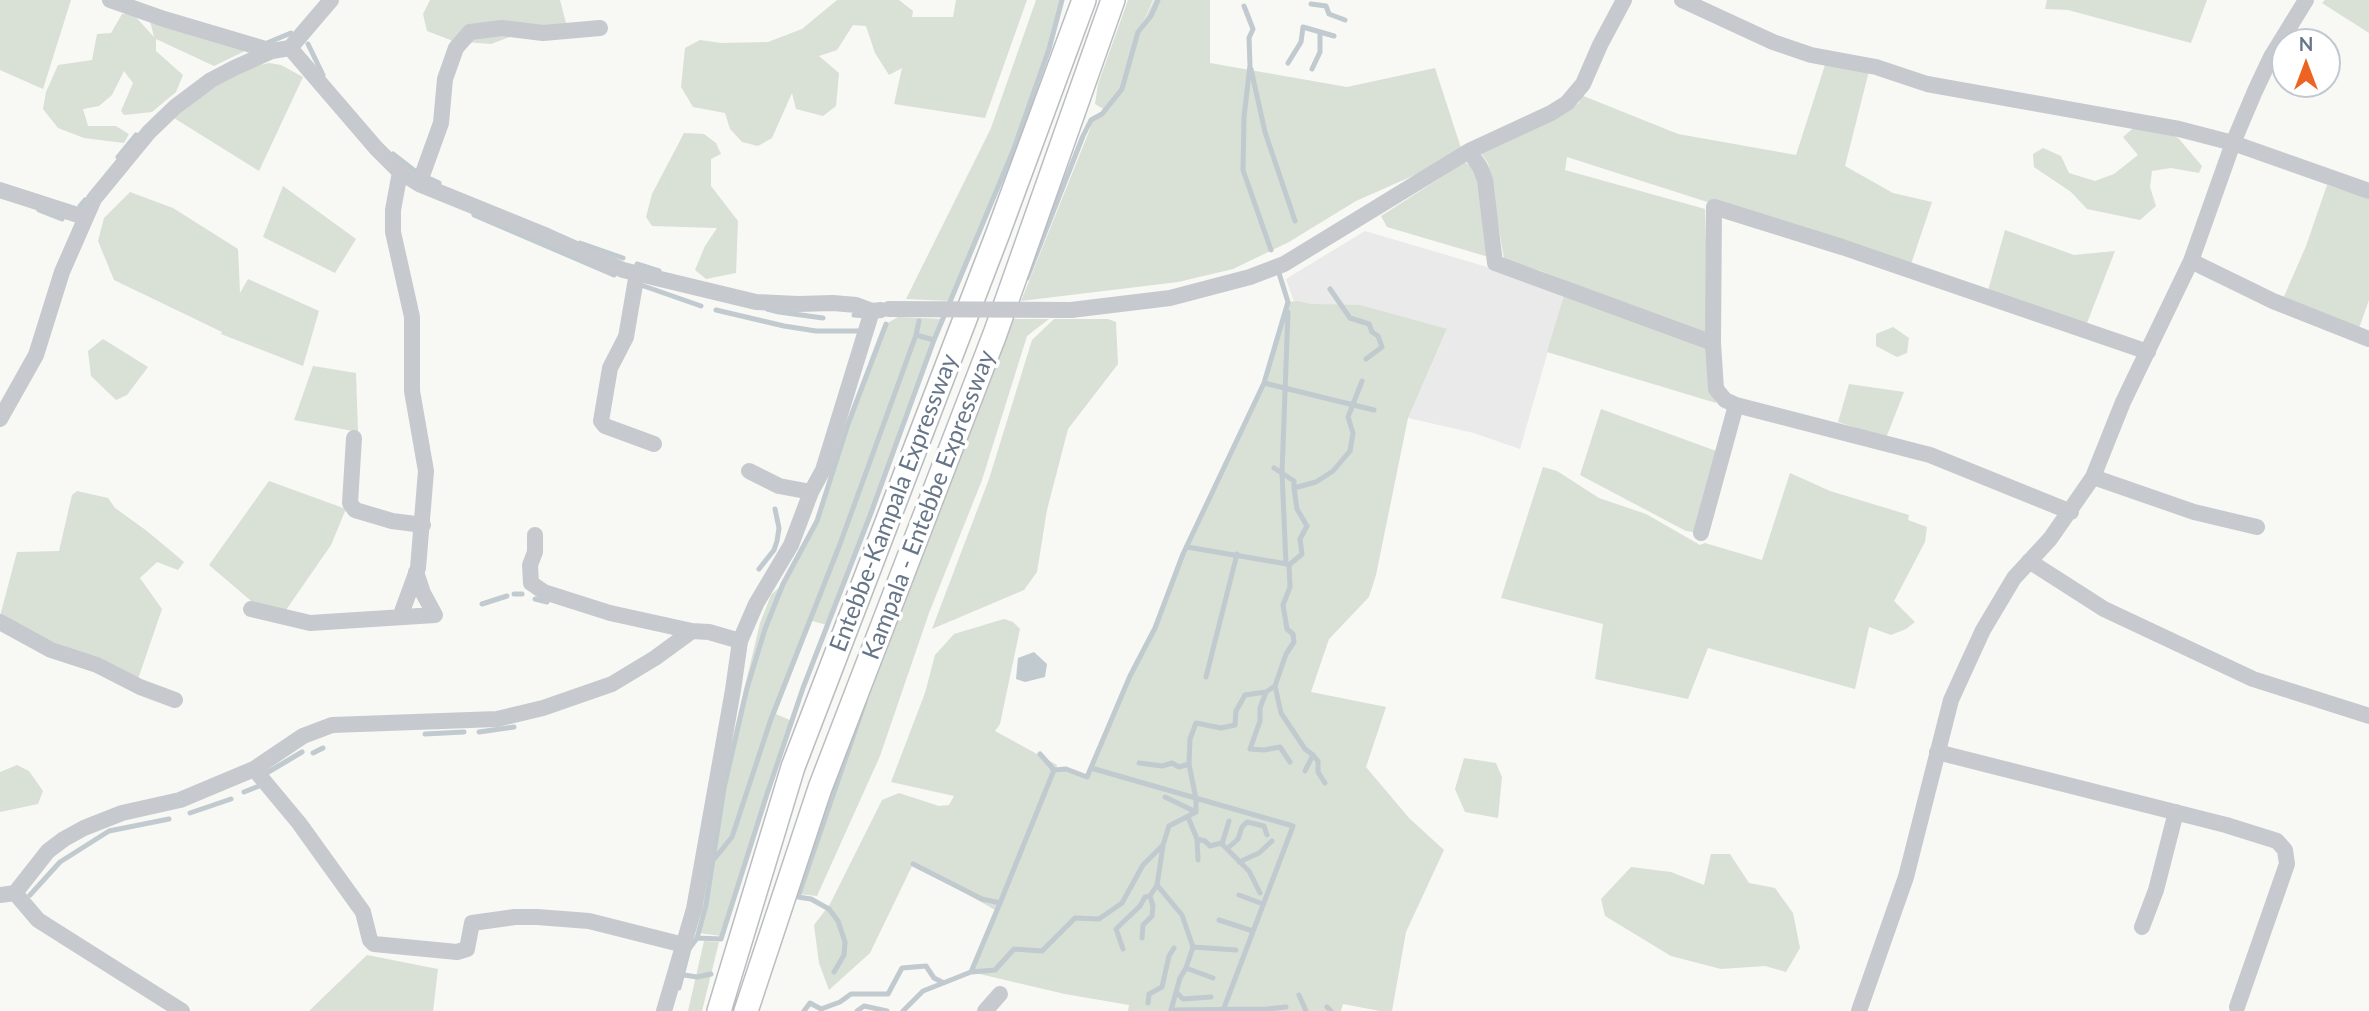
<!DOCTYPE html>
<style>
body{margin:0}
#map{position:relative;width:2369px;height:1011px;overflow:hidden;background:#f8f8f5;font-family:Lato,sans-serif}
canvas{display:block}
.north{position:absolute;left:2271px;top:28px;width:70px;height:70px;box-sizing:border-box;background:#fff;border:2px solid #c2c8cf;border-radius:50%;rotate:0deg;font-size:19px;font-weight:700;line-height:28px;text-align:center;color:#667688}
.north::after{content:'';display:block;margin:auto;width:24px;height:32px;background:#ec6322;clip-path:polygon(50% 0,100% 100%,50% 72%,0 100%)}
</style>
<div id="map">
<canvas width="2369" height="1011"></canvas>
<div class="north">N</div>
</div>
<script>
const g = document.querySelector('canvas').getContext('2d');
g.lineJoin = 'round';
function fill(path, color) { g.fillStyle = color; g.fill(path, 'evenodd'); }
const toPath = rows => new Path2D(rows.map(r => 'M' + r).join(''));
function trace(path, color, width, dash) { g.strokeStyle = color; g.lineWidth = width; g.lineCap = dash ? 'butt' : 'round'; g.setLineDash(dash || []); g.stroke(path); }
function write(font, color, halo, rows, align = 'center') {
  g.font = font + ' Lato,sans-serif'; g.lineWidth = 7; g.setLineDash([]); g.textBaseline = 'middle'; g.strokeStyle = halo; g.fillStyle = color; for (const [text, x, y, turn = 0] of rows) {
    g.save(); g.translate(x, y); g.rotate((+turn || 0) * Math.PI / 180); g.textAlign = isNaN(turn) ? turn : align; if (halo) g.strokeText(text, 0, 0); g.fillText(text, 0, 0); g.restore();
  }
}
const built = toPath([
 [1365,231,1494,269,1564,295,1520,449,1474,433,1408,418,1447,330,1294,302,1286,279]
]);
const green = toPath([
 [0,0,71,0,43,89,0,70],
 [430,0,560,0,566,23,531,29,491,44,453,41,427,31,423,14],
 [837,0,899,0,913,11,912,17,953,17,956,0,1027,0,985,118,894,104,902,68,889,75,875,53,866,26,853,25,837,50,819,56,839,73,836,106,823,116,796,109,792,93,772,138,758,146,742,142,730,129,725,113,693,107,681,87,685,48,700,40,721,43,768,42,802,29],
 [1036,0,1062,0,1049,49,1013,151,950,301,906,299,991,128],
 [1128,0,1153,0,1140,29,1154,0,1210,0,1210,63,1347,87,1435,68,1462,151,1417,174,1356,201,1289,242,1233,269,1178,282,1021,301,1090,129,1091,120,1105,110,1095,104,1098,84],
 [2047,0,2207,0,2191,43,2068,10,2045,9],
 [2325,0,2369,0,2369,33,2322,3],
 [132,13,154,37,150,21,251,48,214,66,156,39,156,51,183,75,176,92,152,112,124,115,121,111,133,83,124,71,112,95,99,106,83,109,88,126,116,126,129,134,124,143,84,138,58,128,43,109,46,92,58,65,92,60,97,34,111,33,122,14],
 [269,63,281,65,303,77,259,171,174,118,209,90,250,67],
 [1825,65,1869,71,1845,166,1893,193,1932,202,1910,267,1567,157,1565,170,1705,209,1709,338,1541,271,1504,259,1488,163,1480,152,1579,103,1581,95,1678,134,1796,155],
 [2150,118,2179,139,2202,166,2199,173,2171,168,2152,171,2150,187,2156,206,2140,220,2087,209,2071,192,2034,167,2033,154,2043,148,2061,156,2069,173,2095,181,2114,174,2138,155,2123,137,2138,124],
 [684,133,704,134,716,143,721,154,711,159,711,186,738,221,736,273,706,279,695,270,705,246,717,228,652,226,646,217,652,194],
 [1465,162,1478,172,1492,258,1387,227,1381,216],
 [2327,185,2369,198,2369,300,2358,331,2282,301,2306,246],
 [283,186,356,239,335,273,263,237],
 [130,192,173,208,238,249,240,293,248,279,319,311,303,366,221,334,222,332,114,280,98,241,104,218],
 [2005,230,2074,255,2115,251,2085,328,1987,294],
 [1564,295,1712,348,1716,403,1547,352],
 [1298,301,1310,304,1360,305,1447,329,1408,418,1376,575,1369,597,1329,639,1311,692,1386,707,1366,767,1409,818,1444,850,1406,932,1392,1011,1380,1011,1343,1004,1341,1011,1128,1011,1129,1005,1065,994,971,972,997,911,913,864,870,953,829,990,819,963,814,925,830,904,882,800,899,793,939,806,949,805,954,796,891,782,925,693,935,655,954,634,1004,619,1013,622,1020,629,1000,724,995,731,1057,765,1056,770,1066,769,1087,776,1130,676,1155,628,1183,554,1264,383,1288,302],
 [898,317,943,319,827,625,812,621,776,714,792,721,722,936,698,933,718,799,760,623,771,595,783,584,817,521,848,424,886,324],
 [1010,319,1049,319,1027,336,982,480,929,613,880,756,817,896,799,894,828,807,897,613],
 [1054,319,1108,319,1116,322,1118,364,1068,429,1047,510,1037,572,1024,590,932,629,989,479,1032,340],
 [1893,327,1909,338,1907,353,1897,357,1876,346,1876,334],
 [103,339,148,367,127,395,116,400,91,376,88,351],
 [313,366,356,373,358,432,294,420],
 [1849,384,1904,392,1886,438,1838,422],
 [1601,409,1719,452,1697,528,1693,532,1686,531,1580,475],
 [1543,467,1557,471,1599,498,1646,514,1700,545,1705,543,1762,560,1790,473,1830,491,1909,515,1908,520,1927,527,1925,542,1894,601,1915,622,1906,629,1891,635,1869,627,1855,689,1708,648,1688,699,1595,679,1603,624,1501,598],
 [269,481,346,509,331,545,277,623,209,565],
 [77,491,108,498,115,508,147,531,184,562,178,570,157,562,140,578,162,609,137,682,44,645,0,616,17,552,59,551,72,495],
 [1464,758,1496,763,1502,777,1498,818,1465,812,1455,789],
 [17,765,29,771,43,791,38,804,0,812,0,772],
 [1711,854,1730,854,1749,883,1775,888,1793,913,1800,948,1786,972,1765,966,1721,969,1671,956,1605,916,1601,899,1631,867,1671,872,1704,885],
 [704,941,719,942,702,1011,688,1011],
 [367,955,438,969,433,1011,309,1011]
]);
const water = toPath([
 [1034,652,1047,664,1045,677,1025,682,1016,679,1018,658]
]);
const stream = toPath([
 [1311,4,1326,6,1329,14,1345,20],
 [1244,6,1253,29,1249,38,1250,65,1244,117,1243,170,1271,250],
 [267,43,291,33],
 [308,44,323,75],
 [1288,63,1301,42,1303,27,1334,36],
 [1251,69,1265,132,1295,221],
 [1312,69,1320,52,1320,32],
 [393,154,415,171],
 [118,157,136,135],
 [426,177,439,183],
 [80,206,85,200],
 [39,210,62,219],
 [474,215,614,275],
 [580,243,623,258],
 [637,264,659,271],
 [1027,278,1083,136,1091,120,1102,114,1122,89,1138,32,1151,16,1158,0],
 [638,284,701,306],
 [1330,289,1350,318,1369,324,1372,332,1378,336,1382,347,1366,359],
 [767,309,779,312,823,318],
 [716,310,784,326,816,331,859,331],
 [854,315,867,316],
 [916,335,934,340],
 [1264,383,1374,410],
 [1274,468,1294,481,1294,488],
 [1187,547,1287,564],
 [1286,564,1282,473,1288,312],
 [759,569,774,550,777,541,779,528,775,509],
 [514,594,522,594],
 [535,599,547,602],
 [482,604,507,596],
 [1206,677,1237,554],
 [1275,686,1281,713,1305,749,1313,755,1305,771],
 [1266,692,1260,708,1260,721,1250,749,1264,750,1280,747,1290,762],
 [479,732,514,727],
 [425,734,464,732],
 [313,753,323,748],
 [1040,754,1054,770],
 [1313,755,1318,761,1318,772,1325,783],
 [1139,763,1162,766,1172,763,1179,767,1189,764],
 [1091,768,1293,826,1224,1008],
 [265,774,302,752],
 [244,792,259,786],
 [1165,797,1196,812],
 [190,813,231,799],
 [1188,817,1197,839,1205,841,1210,846,1221,843,1249,871,1260,893],
 [1197,839,1198,860],
 [1222,844,1229,821],
 [1163,846,1157,885,1182,915,1193,947,1186,968,1180,978,1171,1010,1267,1009,1286,1007],
 [1227,849,1238,839,1242,827,1247,822,1264,826,1267,835],
 [715,858,732,837,771,719,840,544,916,335,919,321],
 [1239,862,1259,853,1272,841],
 [913,864,982,899,1000,903,1054,770,1066,769,1087,777,1130,676,1155,628,1183,554,1264,383,1288,302,1278,270],
 [30,895,60,862,109,831,169,819],
 [1239,895,1263,904],
 [1219,920,1253,931],
 [697,938,721,939,767,794,803,688,871,513,934,340,1013,151,1049,49,1062,0],
 [1142,938,1143,925,1152,916,1153,906,1150,896],
 [1193,947,1236,950],
 [1123,949,1116,929,1140,906,1145,897,1150,896,1157,885],
 [1186,968,1213,978],
 [834,972,844,955,845,942,838,921,829,909,811,899,798,897,865,702],
 [971,972,1000,903],
 [684,975,697,977,711,974],
 [679,988,689,949,697,938,706,905,724,788,747,688,765,629,783,584,817,521,848,424,886,324],
 [1176,992,1183,999,1211,997],
 [1299,995,1306,1011],
 [1148,1003,1149,994,1162,987,1169,956,1174,948],
 [1327,1007,1331,1011],
 [804,1011,810,1003,821,1009,840,1002,851,994,888,994,902,968,926,966,934,978,944,983],
 [857,1011,864,1006,887,1011],
 [903,1011,923,991,971,972,995,970,1014,949,1042,951,1075,918,1099,919,1122,903,1143,865,1163,845,1169,826,1196,812,1196,799,1189,764,1190,739,1196,723,1221,728,1235,725,1236,711,1245,695,1266,692,1275,686,1286,654,1294,642,1293,634,1287,629,1283,605,1290,587,1289,565,1302,554,1300,539,1307,526,1297,509,1294,488,1316,482,1333,471,1350,451,1353,433,1348,417,1362,381]
]);
const minor = toPath([
 [110,0,164,19,272,51],
 [1682,0,1773,42,1811,55,1876,67,1927,84,2179,129,2233,143,2369,191],
 [290,48,376,148,400,172,419,184,547,236,623,270,756,302,798,304,833,303,856,305,872,311,881,310],
 [1469,151,1480,167,1485,180,1495,263,1713,343],
 [400,172,393,210,393,232,412,317,412,391,426,471,418,568,400,617],
 [419,184,441,123,445,79,456,48,470,32,502,28,543,33,600,28],
 [0,190,84,217],
 [2191,261,2273,301,2369,339],
 [637,273,626,337,610,368,601,421,605,426,654,444],
 [1071,310,1170,298,1250,277,1284,264,1469,151,1551,113,1567,103,1583,84,1600,45,1624,0],
 [0,419,36,355,62,272,94,199,149,132,175,107,211,80,234,68,272,51,290,48,331,0],
 [354,438,350,503,355,510,392,521,423,525],
 [749,471,779,486,811,492],
 [2093,477,2194,512,2257,527],
 [2071,512,1930,455,1736,405,1725,400,1716,389,1713,343,1714,207,1842,247,2148,352],
 [1701,533,1736,405],
 [535,535,535,552,530,565,531,583,544,592,610,613,692,631],
 [2029,561,2104,609,2253,679,2369,716],
 [251,609,310,623,435,615,423,593,416,572],
 [0,622,51,650,97,665,140,687,175,700],
 [1937,752,2226,825,2277,841,2285,850,2287,864,2237,1007],
 [254,769,299,823,363,912,370,940,374,944,457,952,467,949,472,923,515,917,537,917,589,921,684,945],
 [15,893,38,920,182,1011],
 [0,895,15,893,48,851,64,839,84,828,122,813,180,800,254,769,303,736,332,725,497,719,543,708,612,684,655,658,692,631,709,632,740,641],
 [2142,927,2156,890,2176,812],
 [664,1011,694,909,733,690,740,641,756,604,791,545,811,492,823,470,872,311],
 [985,1011,1000,994],
 [1859,1011,1906,877,1951,700,1983,630,2014,578,2050,539,2093,477,2123,402,2191,261,2233,143,2255,91,2271,57,2306,0]
]);
const highway = toPath([
 [719,1011,793,767,998,233,1084,0],
 [746,1011,820,788,995,334,1113,0]
]);
const minorBridge = toPath([
 [889,309,1071,310]
]);
const streetNames = [
 ["Entebbe-Kampala Expressway",894,503,-69],
 ["Kampala - Entebbe Expressway",929,505,-69]
];
fill(built, '#e9eae9');
fill(green, '#d9e0d6');
fill(water, '#c0cacf');
trace(stream, '#c0cacf', 5);
trace(highway, '#babdc1', 26);
trace(minor, '#c6c9cd', 16);
trace(highway, '#fff', 23);
trace(minorBridge, '#c6c9cd', 16);
write('24px', '#667688', '#fff', streetNames);
</script>
